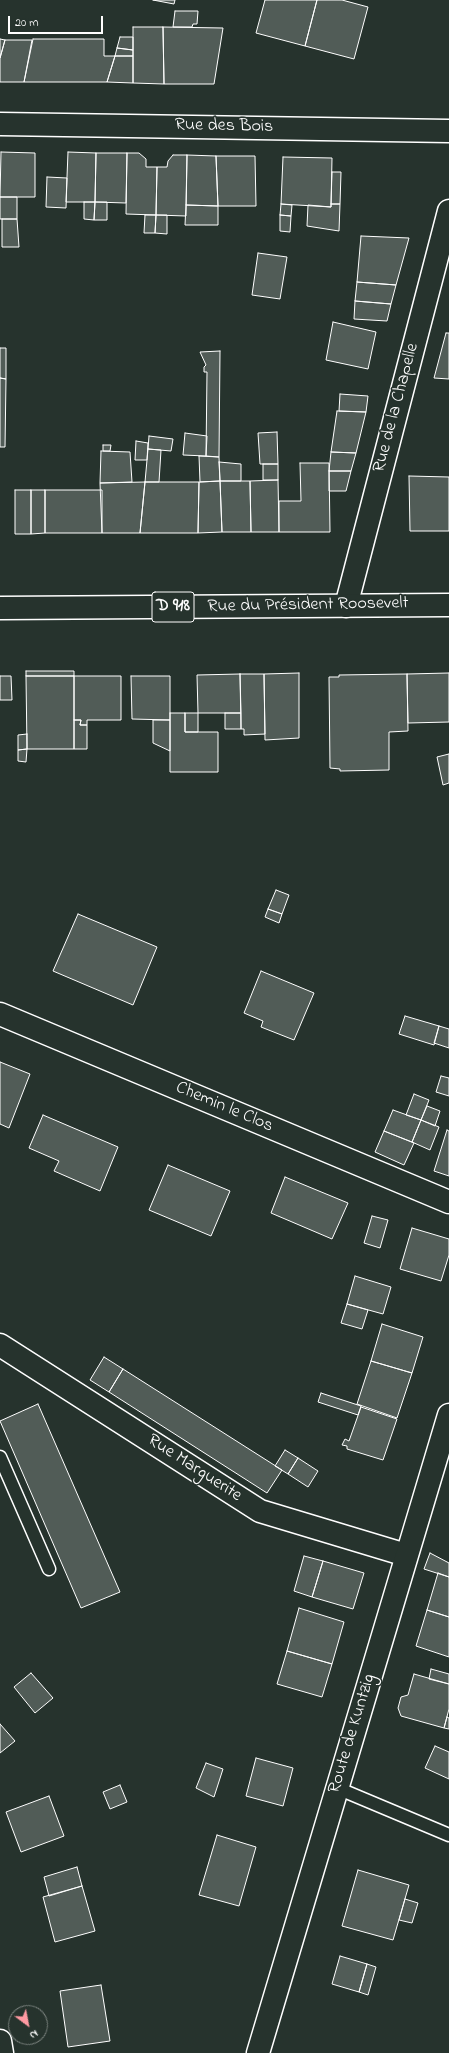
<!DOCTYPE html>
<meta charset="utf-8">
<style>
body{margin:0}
#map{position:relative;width:449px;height:2053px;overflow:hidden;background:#26332d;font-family:"Indie Flower",sans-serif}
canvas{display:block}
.north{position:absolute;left:8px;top:2005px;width:40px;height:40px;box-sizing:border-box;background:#26332d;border:1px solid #7d8581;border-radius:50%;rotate:148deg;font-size:11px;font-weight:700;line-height:16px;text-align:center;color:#fff}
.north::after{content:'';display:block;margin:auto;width:14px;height:18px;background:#ff9aa2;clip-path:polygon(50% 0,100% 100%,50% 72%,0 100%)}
.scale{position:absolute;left:8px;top:16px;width:95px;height:18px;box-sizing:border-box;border:2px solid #fff;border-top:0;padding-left:5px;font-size:12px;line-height:14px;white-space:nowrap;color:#fff;-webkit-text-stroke:3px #26332d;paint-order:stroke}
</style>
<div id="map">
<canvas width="449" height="2053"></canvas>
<div class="north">N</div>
<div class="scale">20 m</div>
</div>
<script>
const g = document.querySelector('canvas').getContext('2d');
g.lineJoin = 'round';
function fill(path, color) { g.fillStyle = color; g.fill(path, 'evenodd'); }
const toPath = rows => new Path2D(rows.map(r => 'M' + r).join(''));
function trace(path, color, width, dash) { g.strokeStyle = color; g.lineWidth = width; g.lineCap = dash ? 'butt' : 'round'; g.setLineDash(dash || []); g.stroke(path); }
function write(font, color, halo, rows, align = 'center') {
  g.font = font + ' "Indie Flower",sans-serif'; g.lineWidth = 3; g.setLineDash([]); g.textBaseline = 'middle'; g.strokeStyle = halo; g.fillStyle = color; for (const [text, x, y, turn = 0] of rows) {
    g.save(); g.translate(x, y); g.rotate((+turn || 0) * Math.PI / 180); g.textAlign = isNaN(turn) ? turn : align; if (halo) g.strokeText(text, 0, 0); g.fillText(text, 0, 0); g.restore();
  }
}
const building = toPath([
 [153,0,175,0,174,4,153,0],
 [265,0,317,0,305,46,256,33,265,0],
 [317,0,342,0,368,7,354,59,305,46,317,0],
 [175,11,198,11,197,24,193,24,192,27,173,27,175,11],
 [133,27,163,27,164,84,133,83,133,27],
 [163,27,223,28,214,84,164,84,163,27],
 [120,37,133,37,133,50,117,48,120,37],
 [0,39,5,40,0,58,0,39],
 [33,39,104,39,104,56,115,56,107,82,24,82,33,39],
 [5,40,32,40,24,82,0,82,0,58,5,40],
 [117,48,133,50,133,56,115,56,117,48],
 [115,56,133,56,133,83,107,82,115,56],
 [1,152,35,153,35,197,0,197,1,152],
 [68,152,96,153,95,202,66,202,68,152],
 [96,153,127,153,126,203,95,202,96,153],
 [127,153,139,153,146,159,146,167,157,167,156,215,126,214,127,153],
 [173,155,187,155,186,216,156,215,157,167,167,167,168,161,173,155],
 [187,155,216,156,218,206,186,205,187,155],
 [216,156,255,156,256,206,218,206,216,156],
 [283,157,332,158,331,207,281,204,283,157],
 [332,172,341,172,340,204,331,204,332,172],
 [47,177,67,178,66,208,46,207,47,177],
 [0,197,17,197,17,219,0,219,0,197],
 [84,202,95,202,94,220,84,219,84,202],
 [95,202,107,202,107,220,94,220,95,202],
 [281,204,292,205,291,216,280,215,281,204],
 [331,204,340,204,339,231,307,226,308,205,331,207,331,204],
 [186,205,218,206,218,225,185,225,186,205],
 [145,215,156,215,155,233,144,233,145,215],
 [156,215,167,215,167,234,155,233,156,215],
 [280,215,291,216,290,232,280,231,280,215],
 [2,219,17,219,19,247,2,247,2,219],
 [361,236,409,238,396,285,357,282,361,236],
 [258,253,287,257,280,299,252,295,258,253],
 [357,282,396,285,391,304,355,301,357,282],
 [355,301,391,304,387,321,354,319,355,301],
 [333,322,376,332,368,369,326,360,333,322],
 [446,333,449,333,449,379,434,378,446,333],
 [0,348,6,348,6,379,0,378,0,348],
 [220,351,219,457,206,456,207,372,204,372,204,367,206,365,200,352,220,351],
 [0,378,6,379,5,447,0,447,0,378],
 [340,394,368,396,366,412,339,411,340,394],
 [337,411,366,412,356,453,331,452,337,411],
 [277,432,278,464,260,464,258,433,277,432],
 [185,433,207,436,206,456,183,455,185,433],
 [149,436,173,439,171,451,148,449,149,436],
 [136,441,148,443,147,460,135,460,136,441],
 [103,445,111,445,110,451,103,451,103,445],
 [148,449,161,450,159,482,145,482,148,449],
 [101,451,130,452,132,482,100,483,101,451],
 [331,452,356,453,351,471,329,471,331,452],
 [199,456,219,457,220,481,200,482,199,456],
 [219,462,241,464,241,481,220,481,219,462],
 [300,463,329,463,330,532,279,532,279,501,301,501,300,463],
 [263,464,278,464,278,480,263,480,263,464],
 [329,471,351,471,346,491,329,491,329,471],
 [409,476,449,477,449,531,410,531,409,476],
 [278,480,279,532,251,532,250,481,278,480],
 [220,481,250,481,251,532,222,532,220,481],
 [220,481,222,532,198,533,199,482,220,481],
 [145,482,199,482,198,533,140,533,145,482],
 [145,482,140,533,102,533,100,483,145,482],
 [15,490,31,490,31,534,15,534,15,490],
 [31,490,45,490,45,533,31,534,31,490],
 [45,490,102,490,102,533,45,533,45,490],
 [26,671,74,671,74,676,26,676,26,671],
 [299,673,299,738,265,740,264,674,299,673],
 [449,673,449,722,408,723,407,674,449,673],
 [240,674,241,713,198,713,197,675,240,674],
 [240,674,264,674,265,734,244,735,244,729,241,729,240,674],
 [407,674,408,731,389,732,389,770,340,771,340,769,330,768,329,677,339,677,339,675,407,674],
 [0,676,11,676,12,700,0,700,0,676],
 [26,676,74,676,74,749,27,749,26,676],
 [74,676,121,676,121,720,87,720,87,725,80,725,81,720,74,720,74,676],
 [131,676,170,676,170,720,132,719,131,676],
 [170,713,185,713,185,732,218,732,218,772,170,772,170,713],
 [185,713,198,713,198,732,185,732,185,713],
 [225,713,241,713,241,729,225,729,225,713],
 [74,720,81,720,80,725,87,725,87,749,74,749,74,720],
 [153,720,170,720,170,751,153,743,153,720],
 [27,734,27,749,18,750,18,735,27,734],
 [27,749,26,762,18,761,18,750,27,749],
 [449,754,449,783,443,785,437,757,449,754],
 [276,890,289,895,282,914,268,909,276,890],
 [268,909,282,914,279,923,265,917,268,909],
 [78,914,157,947,133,1005,53,971,78,914],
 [261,971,314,993,294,1040,261,1027,263,1021,244,1013,261,971],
 [405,1016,439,1026,434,1045,399,1034,405,1016],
 [439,1026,449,1029,449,1048,434,1043,439,1026],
 [0,1062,30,1074,9,1128,0,1124,0,1062],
 [441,1076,449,1078,449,1096,436,1092,441,1076],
 [414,1094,429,1100,421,1120,406,1115,414,1094],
 [427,1106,440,1111,435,1126,421,1120,427,1106],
 [393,1110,421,1120,412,1142,384,1131,393,1110],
 [43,1115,118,1147,100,1191,54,1171,59,1161,29,1148,43,1115],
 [421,1120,439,1127,430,1150,412,1142,421,1120],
 [447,1130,449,1131,449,1176,434,1171,447,1130],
 [384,1131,414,1143,404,1165,375,1152,384,1131],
 [168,1165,230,1191,211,1236,149,1210,168,1165],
 [285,1177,348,1203,332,1239,271,1213,285,1177],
 [372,1216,388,1220,380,1248,364,1243,372,1216],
 [412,1228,449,1239,449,1255,441,1281,400,1269,412,1228],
 [355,1276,391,1287,383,1314,347,1304,355,1276],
 [347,1304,368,1310,362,1329,341,1323,347,1304],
 [382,1324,423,1337,412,1373,371,1361,382,1324],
 [104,1357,123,1369,109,1392,90,1380,104,1357],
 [371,1361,412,1373,397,1418,357,1404,371,1361],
 [123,1369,282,1470,267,1493,109,1392,123,1369],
 [321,1393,361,1406,358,1415,318,1402,321,1393],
 [38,1404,120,1592,81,1608,0,1421,38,1404],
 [361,1407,397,1419,383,1460,347,1449,347,1446,342,1445,345,1439,349,1441,361,1407],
 [285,1450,298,1458,288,1474,275,1466,285,1450],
 [298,1458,318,1471,308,1487,288,1474,298,1458],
 [430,1553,449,1563,449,1577,424,1569,430,1553],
 [304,1556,323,1561,312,1597,294,1591,304,1556],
 [323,1561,364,1573,353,1609,312,1597,323,1561],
 [438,1573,449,1577,449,1617,427,1610,438,1573],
 [299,1608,344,1622,332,1664,287,1651,299,1608],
 [427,1610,449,1617,449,1657,416,1646,427,1610],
 [287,1651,332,1664,322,1697,277,1684,287,1651],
 [431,1669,449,1674,449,1684,429,1679,431,1669],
 [31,1673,53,1698,35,1713,14,1687,31,1673],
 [414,1674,449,1684,449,1709,444,1728,401,1716,398,1708,401,1697,408,1695,414,1674],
 [447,1717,449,1718,449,1729,444,1728,447,1717],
 [0,1724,15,1741,0,1753,0,1724],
 [435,1746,449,1752,449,1779,425,1768,435,1746],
 [256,1758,293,1768,283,1806,246,1796,256,1758],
 [206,1763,223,1769,214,1797,196,1788,206,1763],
 [120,1785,127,1802,110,1809,103,1792,120,1785],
 [49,1796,64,1836,21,1852,6,1812,49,1796],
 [217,1835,256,1847,239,1906,199,1895,217,1835],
 [77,1867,82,1886,49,1896,44,1877,77,1867],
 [358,1870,409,1885,393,1940,342,1926,358,1870],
 [82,1886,95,1931,55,1942,43,1897,82,1886],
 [405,1899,418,1903,412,1923,399,1920,405,1899],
 [340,1956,367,1964,359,1992,332,1984,340,1956],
 [367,1964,376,1967,368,1995,359,1992,367,1964],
 [101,1985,110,2041,68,2047,60,1991,101,1985]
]);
const lane = toPath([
 [0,1457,49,1569],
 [337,1788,449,1835]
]);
const street = toPath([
 [0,124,449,131],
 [346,606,449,211],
 [0,1014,449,1202],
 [0,1345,260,1511,406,1555],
 [0,2041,2,2053]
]);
const secondary = toPath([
 [258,2053,449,1415]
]);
const primary = toPath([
 [0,608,449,605]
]);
const shields = [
 [173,607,42]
];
const shieldNames = [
 ["D 918",173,607]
];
const streetNames = [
 ["Rue des Bois",224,127,1],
 ["Rue de la Chapelle",397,408,-75],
 ["Rue du Président Roosevelt",308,606,-1],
 ["Chemin le Clos",224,1108,23],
 ["Rue Marguerite",194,1469,33],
 ["Route de Kuntzig",353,1734,-73]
];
fill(building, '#515c57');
trace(building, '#fff', 1);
trace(lane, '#fff', 15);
trace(street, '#fff', 25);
trace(secondary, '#fff', 25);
trace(primary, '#fff', 25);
trace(lane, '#26332d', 12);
trace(street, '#26332d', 22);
trace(secondary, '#26332d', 22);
trace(primary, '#26332d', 22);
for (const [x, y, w] of shields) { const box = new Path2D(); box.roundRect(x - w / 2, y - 15, w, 30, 3); g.fillStyle = '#26332d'; g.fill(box); trace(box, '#fff', 1); }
write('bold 17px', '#fff', null, shieldNames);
write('18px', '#fff', '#26332d', streetNames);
</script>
